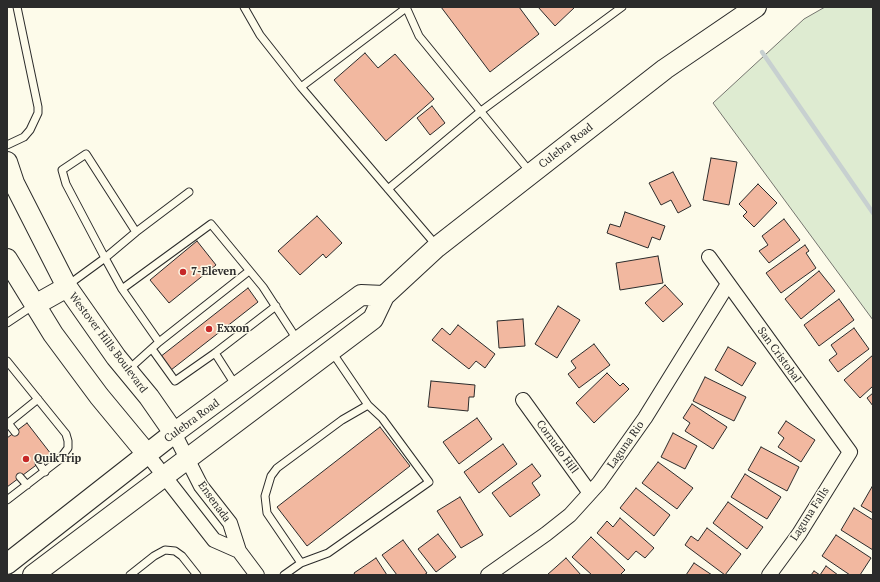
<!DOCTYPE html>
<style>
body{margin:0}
#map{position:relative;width:880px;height:582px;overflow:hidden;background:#fdfbea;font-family:"PT Serif",serif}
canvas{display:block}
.frame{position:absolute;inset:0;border:8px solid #2b2b2b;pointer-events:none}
</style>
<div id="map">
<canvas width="880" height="582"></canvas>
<div class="frame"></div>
</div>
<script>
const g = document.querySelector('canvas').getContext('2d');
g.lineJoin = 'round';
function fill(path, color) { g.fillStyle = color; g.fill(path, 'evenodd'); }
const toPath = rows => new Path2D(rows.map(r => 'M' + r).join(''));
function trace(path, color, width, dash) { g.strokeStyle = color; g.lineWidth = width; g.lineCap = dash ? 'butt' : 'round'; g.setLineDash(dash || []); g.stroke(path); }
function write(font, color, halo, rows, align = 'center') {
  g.font = font + ' "PT Serif",serif'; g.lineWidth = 3; g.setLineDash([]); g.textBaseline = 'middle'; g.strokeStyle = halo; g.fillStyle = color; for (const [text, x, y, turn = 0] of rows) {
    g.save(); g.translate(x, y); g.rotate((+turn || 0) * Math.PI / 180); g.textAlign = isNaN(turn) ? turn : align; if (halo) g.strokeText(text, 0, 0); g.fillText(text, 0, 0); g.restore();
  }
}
const green = toPath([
 [825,7,873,7,873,320,713,103,804,19,825,7]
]);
const stream = toPath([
 [762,52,873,213]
]);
const building = toPath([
 [441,7,519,7,539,34,490,72,441,7],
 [538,7,575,7,555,26,538,7],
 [365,53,378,68,395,54,434,99,386,141,334,80,365,53],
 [432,106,445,123,430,135,417,118,432,106],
 [711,158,737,162,729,205,703,200,711,158],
 [673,172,691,206,678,213,671,200,661,205,649,183,673,172],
 [758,184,777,203,754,227,743,216,747,212,739,204,758,184],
 [625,212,665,226,660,240,652,237,648,248,607,233,610,224,620,227,625,212],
 [317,216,342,243,326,258,323,254,300,275,278,251,317,216],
 [784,219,800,240,769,263,759,251,768,245,762,236,784,219],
 [197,241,216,265,169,303,150,280,197,241],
 [805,245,809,251,806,253,816,268,781,293,766,273,805,245],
 [658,256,663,283,620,290,616,263,658,256],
 [819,271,835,291,801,319,785,299,819,271],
 [665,285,683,304,663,322,645,303,665,285],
 [248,288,258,302,171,370,160,357,248,288],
 [839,299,854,320,819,346,804,325,839,299],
 [558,306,580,320,557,358,535,344,558,306],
 [523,319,525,346,499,348,497,321,523,319],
 [458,325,495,354,485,368,476,361,469,369,432,340,442,328,450,335,458,325],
 [854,328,869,349,838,372,829,360,837,354,831,345,854,328],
 [594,344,610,365,579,388,568,374,576,368,571,361,594,344],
 [728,347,756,363,742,386,715,370,728,347],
 [873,355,873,386,860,398,844,380,873,355],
 [607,373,620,386,623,383,629,389,594,423,576,403,607,373],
 [705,377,746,397,734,421,693,401,705,377],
 [431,381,475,385,474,397,469,397,468,411,428,407,431,381],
 [873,393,873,406,867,398,873,393],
 [692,404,727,427,713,449,685,431,690,423,683,418,692,404],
 [477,418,492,439,459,464,443,442,477,418],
 [786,421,815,440,801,462,778,447,784,438,778,433,786,421],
 [27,423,51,454,7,487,7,438,27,423],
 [380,427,410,466,307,546,277,507,380,427],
 [673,433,697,446,685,469,661,457,673,433],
 [503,444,517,464,479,493,464,472,503,444],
 [761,447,799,467,787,491,748,470,761,447],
 [658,462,693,488,677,509,642,483,658,462],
 [532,464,541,476,532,483,540,495,510,517,492,493,532,464],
 [745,474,781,497,767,519,731,497,745,474],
 [873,485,873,513,861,506,873,485],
 [636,488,670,515,654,536,620,508,636,488],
 [460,497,483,535,461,548,437,511,460,497],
 [728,502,763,527,747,549,713,523,728,502],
 [854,508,873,520,873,550,841,530,854,508],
 [620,518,654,548,645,558,636,551,628,560,597,533,607,521,613,527,620,518],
 [707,528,741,554,725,575,685,545,691,536,698,541,707,528],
 [438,534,456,557,436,572,418,549,438,534],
 [836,535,871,558,860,575,850,575,822,556,836,535],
 [591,537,625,570,620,575,592,575,572,557,591,537],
 [403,540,427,573,424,575,397,575,382,555,403,540],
 [376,558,387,575,355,575,354,573,376,558],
 [566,558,581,575,547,575,566,558],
 [694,563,712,575,686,575,694,563],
 [826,566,838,575,820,575,826,566],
 [814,571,820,575,811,575,814,571]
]);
const service = toPath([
 [244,7,260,35,301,87,436,245],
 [406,7,419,36,531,173],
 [301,87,406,8],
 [7,145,24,137,30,130,38,113,38,107,17,7],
 [388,189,481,111,622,7],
 [136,232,189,192],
 [68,285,105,258,66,184,62,170,86,154,136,232,105,258,122,289,159,342,128,370],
 [122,289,211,224,263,287,298,341],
 [7,323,34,305],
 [159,342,249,271],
 [152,349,175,381,215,353,276,306],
 [215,353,236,386],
 [7,361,66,434,68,441,68,448,59,460,7,500],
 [8,423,15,432],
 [7,424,38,399],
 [39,463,45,472],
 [20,477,27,485],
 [301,563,328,553,429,482,382,418,368,405],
 [130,575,154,556,165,550,175,551,182,556,197,575],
 [284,575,301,563,267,513,265,496,271,476,277,468,342,420,368,405,332,352]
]);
const minor = toPath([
 [709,257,850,452,799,534,769,575],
 [523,400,590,493],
 [174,433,201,486,230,523,239,551,257,575],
 [147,454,214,540,239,551],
 [488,575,546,534,570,515,599,483,645,418,728,284]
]);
const secondary = toPath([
 [7,162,14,183,67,287,116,357,149,397,174,433],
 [7,259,53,334,99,396,147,454],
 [35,305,67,287],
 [7,564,174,433,361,295,384,296],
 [33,575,373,319,384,296,437,247,665,69,756,7]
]);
const markers = [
 [183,272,4,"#c62828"],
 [209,329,4,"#c62828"],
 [26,459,4,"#c62828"]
];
const streetNames = [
 ["Culebra Road",566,146,-38],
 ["Westover Hills Boulevard",108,343,53],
 ["San Cristobal",779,355,54],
 ["Culebra Road",192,421,-36],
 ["Laguna Rio",626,445,-55],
 ["Cornudo Hill",557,447,54],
 ["Ensenada",214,502,54],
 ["Laguna Falls",810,514,-57]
];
const poiNames = [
 ["7-Eleven",191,272],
 ["Exxon",217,329],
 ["QuikTrip",34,459]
];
fill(green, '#deebd1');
trace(green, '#74746e', 1);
trace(stream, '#c7d0d0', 4.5);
fill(building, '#f2b8a0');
trace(building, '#2b2b2b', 1);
trace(service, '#2b2b2b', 9);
trace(minor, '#2b2b2b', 16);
trace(secondary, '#2b2b2b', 22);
trace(service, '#fdfbea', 7);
trace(minor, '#fdfbea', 14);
trace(secondary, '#fdfbea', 20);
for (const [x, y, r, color] of markers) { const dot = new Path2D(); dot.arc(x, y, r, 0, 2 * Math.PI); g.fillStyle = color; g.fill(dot); trace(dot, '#fdfbea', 1.5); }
write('11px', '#2b2b2b', '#fdfbea', streetNames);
write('bold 11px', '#2b2b2b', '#fdfbea', poiNames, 'left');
</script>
